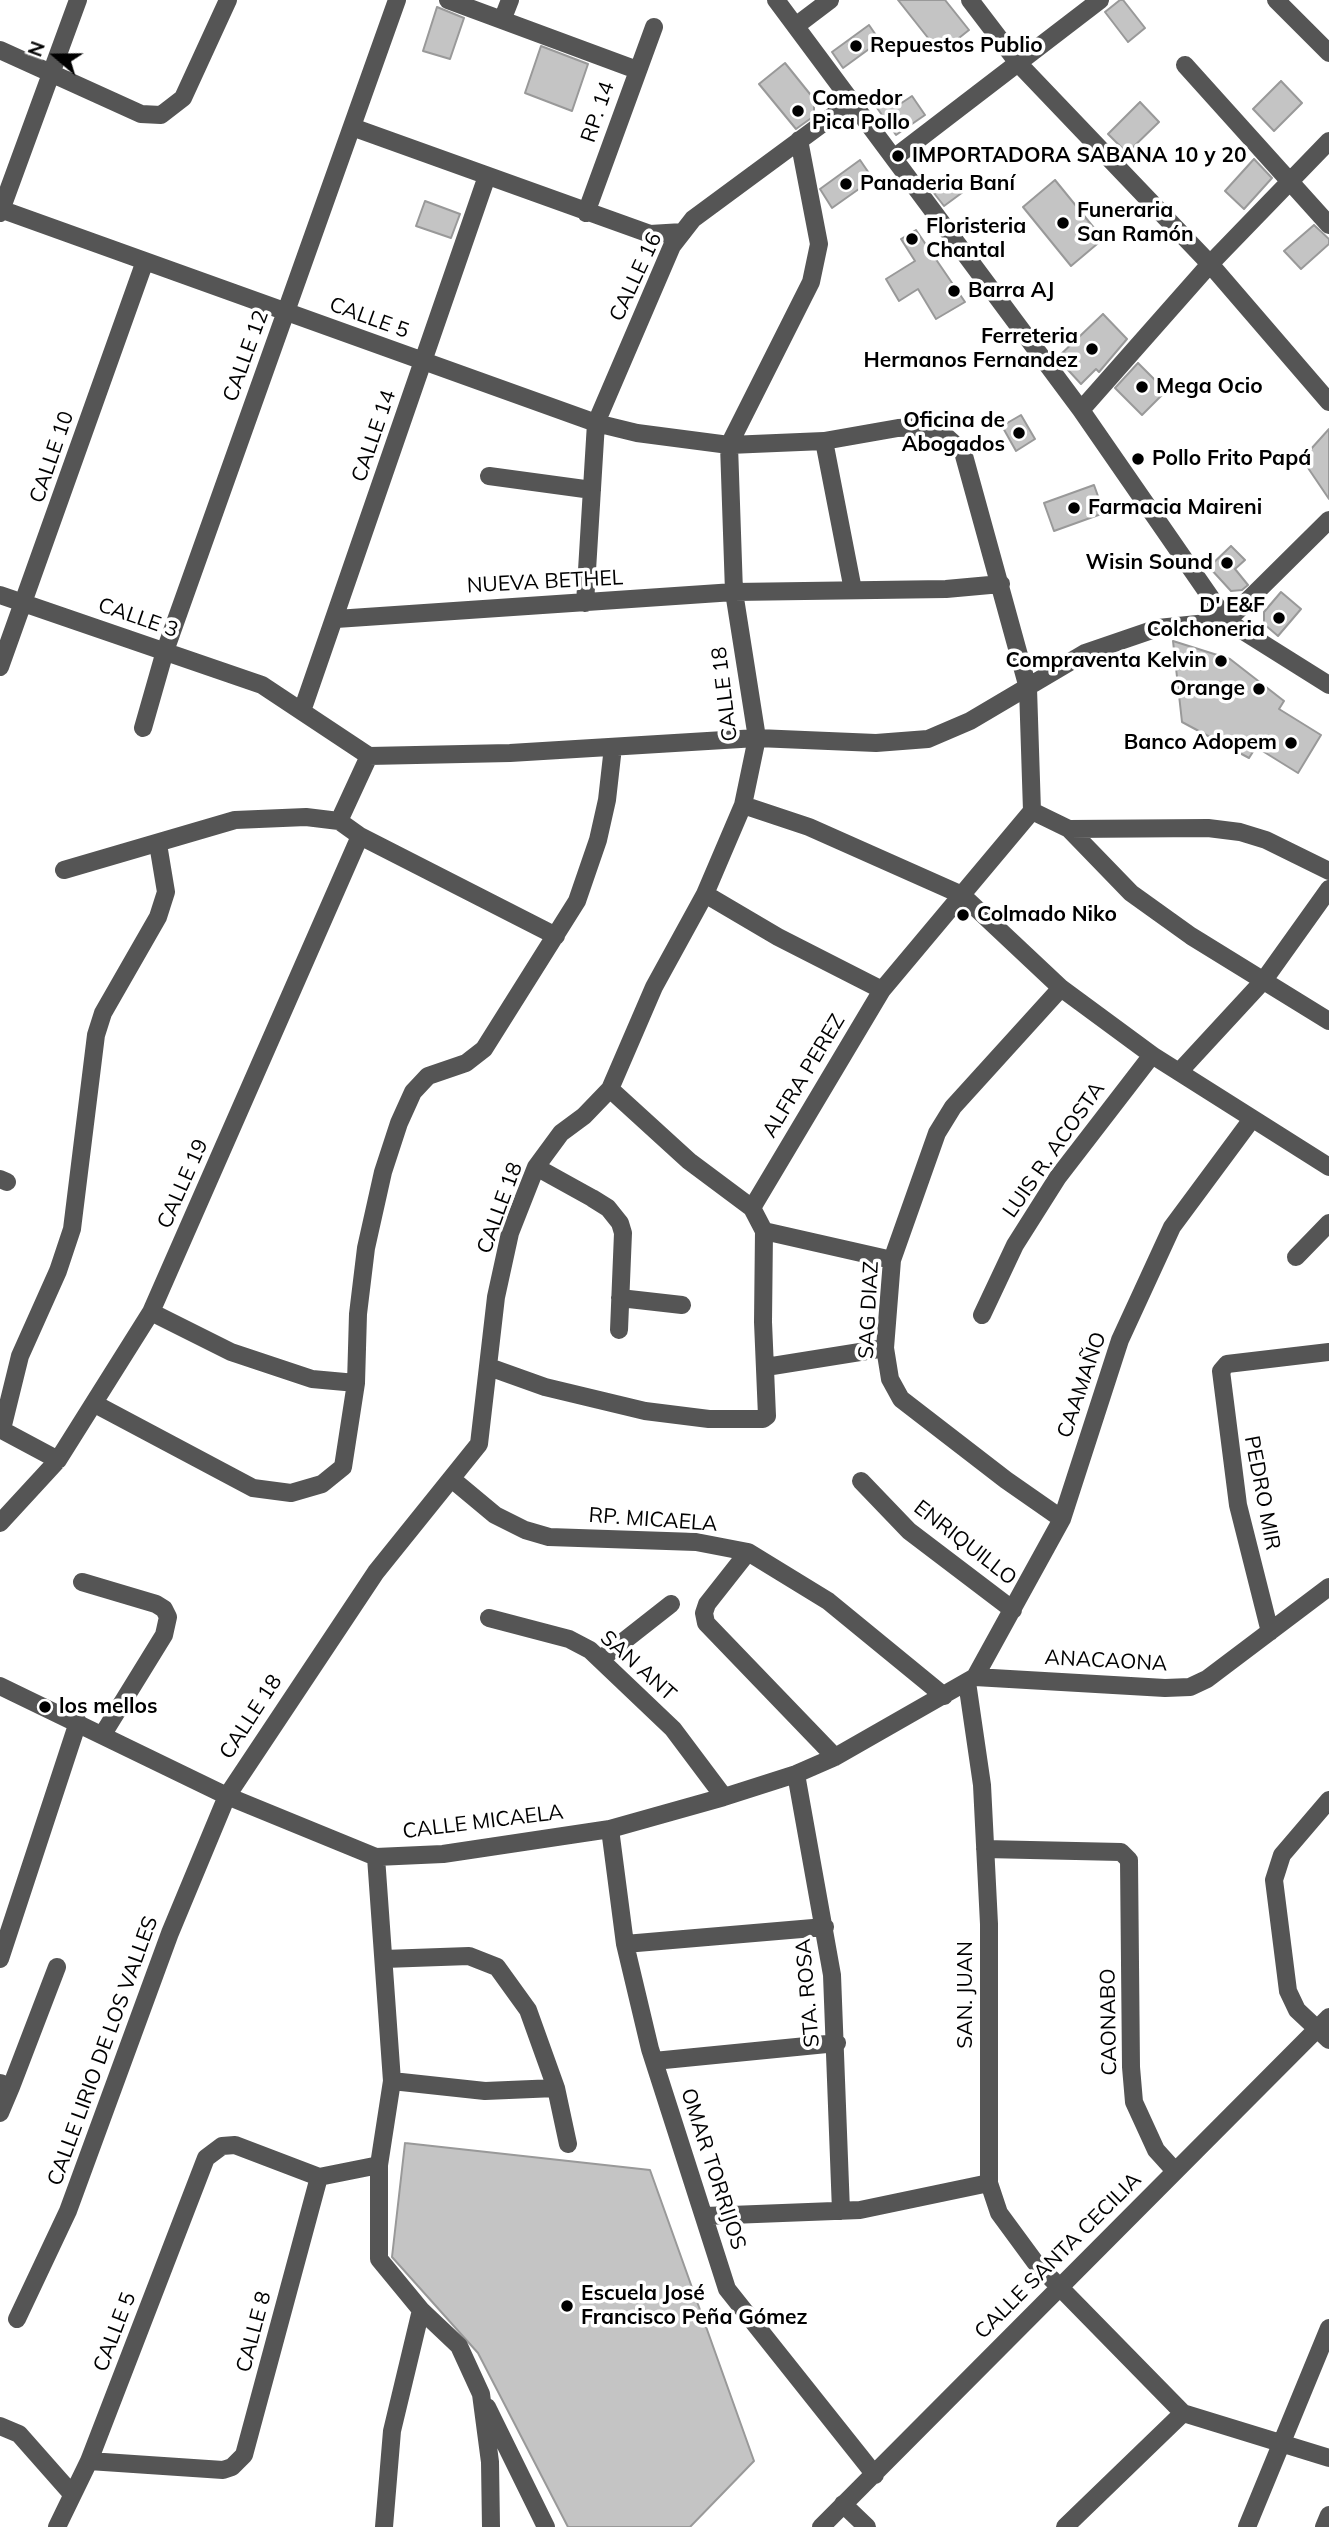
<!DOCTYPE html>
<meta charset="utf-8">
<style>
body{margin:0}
#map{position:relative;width:1329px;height:2527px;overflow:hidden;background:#fff;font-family:Mulish,sans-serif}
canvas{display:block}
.north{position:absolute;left:21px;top:21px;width:70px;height:70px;-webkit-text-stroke:5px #fff;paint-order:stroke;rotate:290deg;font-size:19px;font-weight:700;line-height:28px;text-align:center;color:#000}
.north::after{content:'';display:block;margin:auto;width:24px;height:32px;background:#000;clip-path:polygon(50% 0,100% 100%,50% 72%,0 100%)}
</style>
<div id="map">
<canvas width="1329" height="2527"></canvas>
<div class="north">N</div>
</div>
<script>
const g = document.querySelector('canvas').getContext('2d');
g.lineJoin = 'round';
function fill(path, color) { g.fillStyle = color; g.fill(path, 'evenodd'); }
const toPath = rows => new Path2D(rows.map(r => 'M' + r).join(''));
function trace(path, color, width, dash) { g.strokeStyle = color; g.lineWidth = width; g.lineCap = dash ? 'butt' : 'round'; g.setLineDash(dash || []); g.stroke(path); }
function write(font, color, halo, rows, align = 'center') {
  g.font = font + ' Mulish,sans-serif'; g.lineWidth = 7; g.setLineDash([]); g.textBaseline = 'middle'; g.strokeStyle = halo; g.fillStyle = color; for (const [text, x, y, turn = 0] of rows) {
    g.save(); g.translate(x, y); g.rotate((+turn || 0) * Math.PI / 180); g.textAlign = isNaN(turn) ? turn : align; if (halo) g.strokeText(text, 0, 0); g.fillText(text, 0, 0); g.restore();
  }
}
const building = toPath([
 [898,0,945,0,969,30,940,53,898,0],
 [1120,0,1123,0,1145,28,1128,42,1105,12,1120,0],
 [437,7,464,18,450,59,423,51,437,7],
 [869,25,880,41,843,68,832,52,869,25],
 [541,46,588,64,572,111,525,93,541,46],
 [785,63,814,99,814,116,796,129,759,84,785,63],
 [1281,81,1302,103,1274,131,1253,109,1281,81],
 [889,95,897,106,912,96,925,115,896,135,875,105,889,95],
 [1140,102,1159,122,1127,153,1108,134,1140,102],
 [1254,159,1272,178,1244,209,1225,191,1254,159],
 [860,160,873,179,832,208,820,189,860,160],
 [948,173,963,192,944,206,930,188,948,173],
 [1055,180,1103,239,1071,266,1023,207,1055,180],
 [425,201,460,214,451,238,416,226,425,201],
 [1314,225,1329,239,1329,244,1301,269,1284,251,1314,225],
 [916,230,965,302,936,319,918,289,899,301,886,279,915,261,901,239,916,230],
 [1103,314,1127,339,1099,372,1096,369,1081,384,1057,358,1103,314],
 [1138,363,1166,391,1142,415,1115,388,1138,363],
 [1021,415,1035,439,1016,451,1002,426,1021,415],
 [1329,429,1329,499,1302,459,1329,429],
 [1094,485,1104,513,1054,531,1044,503,1094,485],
 [1231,546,1245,560,1235,569,1248,585,1242,590,1231,591,1209,567,1231,546],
 [1281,592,1301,609,1278,636,1264,624,1264,612,1281,592],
 [1173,641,1230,659,1284,701,1279,709,1321,735,1298,773,1256,747,1249,758,1182,722,1173,641],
 [405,2143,650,2170,754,2461,690,2527,568,2527,478,2353,392,2257,405,2143]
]);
const minor = toPath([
 [448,0,637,70],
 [776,0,1081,410,1227,621,1329,685],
 [970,0,1018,63,1210,264,1329,402],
 [1276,0,1329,53],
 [503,18,510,0],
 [797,25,830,0],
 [0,50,141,114,161,115,183,98,228,0],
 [1185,65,1329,225],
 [352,127,650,234,683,232],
 [894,158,1100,0],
 [0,209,596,423,637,433,729,445,824,441,853,590],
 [0,213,78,0],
 [586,213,654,27],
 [1081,410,1210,264,1329,141],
 [824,441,898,428,924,427,941,432,963,452,1028,688,1032,811],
 [489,476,592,490],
 [0,595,262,685,369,756,510,753,757,738,876,743,928,739,970,721,1085,653,1158,628,1227,621,1329,520],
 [585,603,596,423,672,246,693,219,853,101],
 [336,619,734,592,946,589,1001,584],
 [0,667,145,261],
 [302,711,487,176],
 [143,728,165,651,397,0],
 [743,805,809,827,962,895,1061,988,1152,1055,1329,1167],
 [1032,811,1069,829,1208,828,1240,832,1266,840,1329,871],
 [339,821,369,756],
 [1069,829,1131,893,1191,936,1329,1021],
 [64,870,235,820,306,817,339,821,360,836,556,936],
 [705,894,778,937,882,990],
 [1061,988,953,1107,937,1133,892,1260,885,1348,890,1379,901,1399,1006,1480,1062,1519],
 [1179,1072,1264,980,1329,889],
 [536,1167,592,1198,608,1208,620,1223,623,1233,619,1330],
 [0,1179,7,1182],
 [752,1208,882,990,1032,811],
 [764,1231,892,1260],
 [1296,1257,1329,1223],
 [620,1298,682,1305],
 [151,1312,231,1352,312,1379,356,1383],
 [982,1315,1015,1245,1058,1177,1152,1055],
 [489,1367,545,1387,645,1411,709,1419,763,1419,767,1416,763,1322,764,1231,752,1208,689,1161,610,1089],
 [766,1367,885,1348],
 [95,1404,253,1488,291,1493,322,1484,343,1467,356,1383,358,1314,366,1248,383,1172,399,1123,413,1092,428,1076,466,1063,484,1049,577,901,598,840,607,800,613,747],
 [0,1429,58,1460],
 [2,1429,20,1356,58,1271,72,1229,96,1035,103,1013,158,917,166,892,158,844],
 [453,1480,495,1515,525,1530,549,1537,696,1542,748,1552,828,1601,944,1696],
 [861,1481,909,1531,1013,1610],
 [0,1523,58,1460,151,1312,360,836],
 [748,1552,707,1604,704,1613,706,1623,835,1757],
 [82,1582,156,1604,164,1609,168,1617,164,1635,103,1734],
 [489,1618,569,1639,590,1650,673,1729,724,1797],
 [1270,1632,1238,1505,1221,1371,1227,1364,1329,1352],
 [601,1659,671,1604],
 [975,1677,1165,1688,1190,1687,1207,1679,1329,1587],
 [967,1682,982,1785,989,1924,989,2183,999,2213,1035,2262,1183,2413,1329,2458],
 [0,1686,227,1796,376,1857,443,1854,610,1829,724,1797,796,1774,835,1757,975,1677,1062,1519,1120,1340,1172,1227,1252,1119],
 [796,1774,832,1975,841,2211],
 [1329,1800,1282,1855,1274,1880,1288,1991,1297,2010,1329,2040],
 [610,1829,625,1944,650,2049,727,2289,875,2475],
 [985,1849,1121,1852,1129,1860,1131,2067,1134,2102,1156,2150,1175,2171],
 [376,1857,392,2081,379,2165,379,2259,421,2310,459,2346,481,2394,490,2462,491,2527],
 [625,1944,825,1927],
 [0,1959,78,1722],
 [384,1959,469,1956,497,1967,528,2010,556,2088,568,2144],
 [654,2061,837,2043],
 [392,2081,485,2091,556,2088],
 [0,2083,11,2087,57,1967],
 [0,2113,11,2087],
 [319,2177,379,2165],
 [705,2216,860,2210,989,2183],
 [17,2319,68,2211,170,1933,227,1796,376,1572,479,1444,496,1297,510,1233,536,1167,561,1133,584,1116,610,1089,654,987,705,894,743,805,757,738,734,592,729,445,811,282,819,244,799,140],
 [487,2407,546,2527],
 [0,2426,19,2434,72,2494],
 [843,2504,867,2527],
 [57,2527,89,2461,206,2158,222,2146,235,2145,319,2177,244,2455,232,2467,223,2470,89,2461],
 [384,2527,392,2431,421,2310],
 [821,2527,1329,2017],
 [1065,2527,1183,2413],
 [1247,2527,1329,2328],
 [1324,2527,1329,2515]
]);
const markers = [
 [856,46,7,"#000"],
 [798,111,7,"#000"],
 [898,156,7,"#000"],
 [846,184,7,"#000"],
 [1063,223,7,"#000"],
 [912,239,7,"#000"],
 [954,291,7,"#000"],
 [1092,349,7,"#000"],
 [1142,387,7,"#000"],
 [1019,433,7,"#000"],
 [1138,459,7,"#000"],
 [1074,508,7,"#000"],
 [1227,563,7,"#000"],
 [1279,618,7,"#000"],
 [1221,661,7,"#000"],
 [1259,689,7,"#000"],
 [1291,743,7,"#000"],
 [963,915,7,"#000"],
 [45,1707,7,"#000"],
 [567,2306,7,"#000"]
];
const poiNames = [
 ["Repuestos Publio",870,46],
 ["Comedor",812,99],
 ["Pica Pollo",812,123],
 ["IMPORTADORA SABANA 10 y 20",912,156],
 ["Panaderia Baní",860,184],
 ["Funeraria",1077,211],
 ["San Ramón",1077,235],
 ["Floristeria",926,227],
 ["Chantal",926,251],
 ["Barra AJ",968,291],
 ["Ferreteria",1078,337,"right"],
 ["Hermanos Fernandez",1078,361,"right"],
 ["Mega Ocio",1156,387],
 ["Oficina de",1005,421,"right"],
 ["Abogados",1005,445,"right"],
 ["Pollo Frito Papá",1152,459],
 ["Farmacia Maireni",1088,508],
 ["Wisin Sound",1213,563,"right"],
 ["D' E&F",1265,606,"right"],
 ["Colchoneria",1265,630,"right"],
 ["Compraventa Kelvin",1207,661,"right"],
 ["Orange",1245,689,"right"],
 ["Banco Adopem",1277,743,"right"],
 ["Colmado Niko",977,915],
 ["los mellos",59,1707],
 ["Escuela José",581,2294],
 ["Francisco Peña Gómez",581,2318]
];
const streetNames = [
 ["RP. 14",598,112,-71],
 ["CALLE 16",636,277,-65],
 ["CALLE 5",369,318,20],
 ["CALLE 12",246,356,-70],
 ["CALLE 14",374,436,-71],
 ["CALLE 10",52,457,-71],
 ["NUEVA BETHEL",545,582,-3],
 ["CALLE 3",138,618,19],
 ["CALLE 18",725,694,-97],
 ["ALFRA PEREZ",804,1076,-59],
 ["LUIS R. ACOSTA",1054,1150,-55],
 ["CALLE 19",183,1184,-66],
 ["CALLE 18",500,1208,-70],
 ["SAG DIAZ",869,1310,-87],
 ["CAAMAÑO",1082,1385,-71],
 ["PEDRO MIR",1262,1493,79],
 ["RP. MICAELA",653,1520,4],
 ["ENRIQUILLO",965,1543,38],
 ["ANACAONA",1106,1661,3],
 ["SAN ANT",638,1666,42],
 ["CALLE 18",251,1717,-57],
 ["CALLE MICAELA",483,1822,-7],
 ["STA. ROSA",808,1993,-95],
 ["SAN. JUAN",966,1995,-90],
 ["CAONABO",1109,2022,-91],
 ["CALLE LIRIO DE LOS VALLES",103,2051,-70],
 ["OMAR TORRIJOS",713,2169,72],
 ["CALLE SANTA CECILIA",1058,2256,-45],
 ["CALLE 5",115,2332,-69],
 ["CALLE 8",254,2332,-75]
];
fill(building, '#c4c4c4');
trace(building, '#999', 2);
trace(minor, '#555', 18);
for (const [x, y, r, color] of markers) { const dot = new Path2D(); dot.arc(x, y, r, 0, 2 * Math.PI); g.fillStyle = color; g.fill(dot); trace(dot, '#fff', 2.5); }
write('bold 21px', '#000', '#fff', poiNames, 'left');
write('21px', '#000', '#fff', streetNames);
</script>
